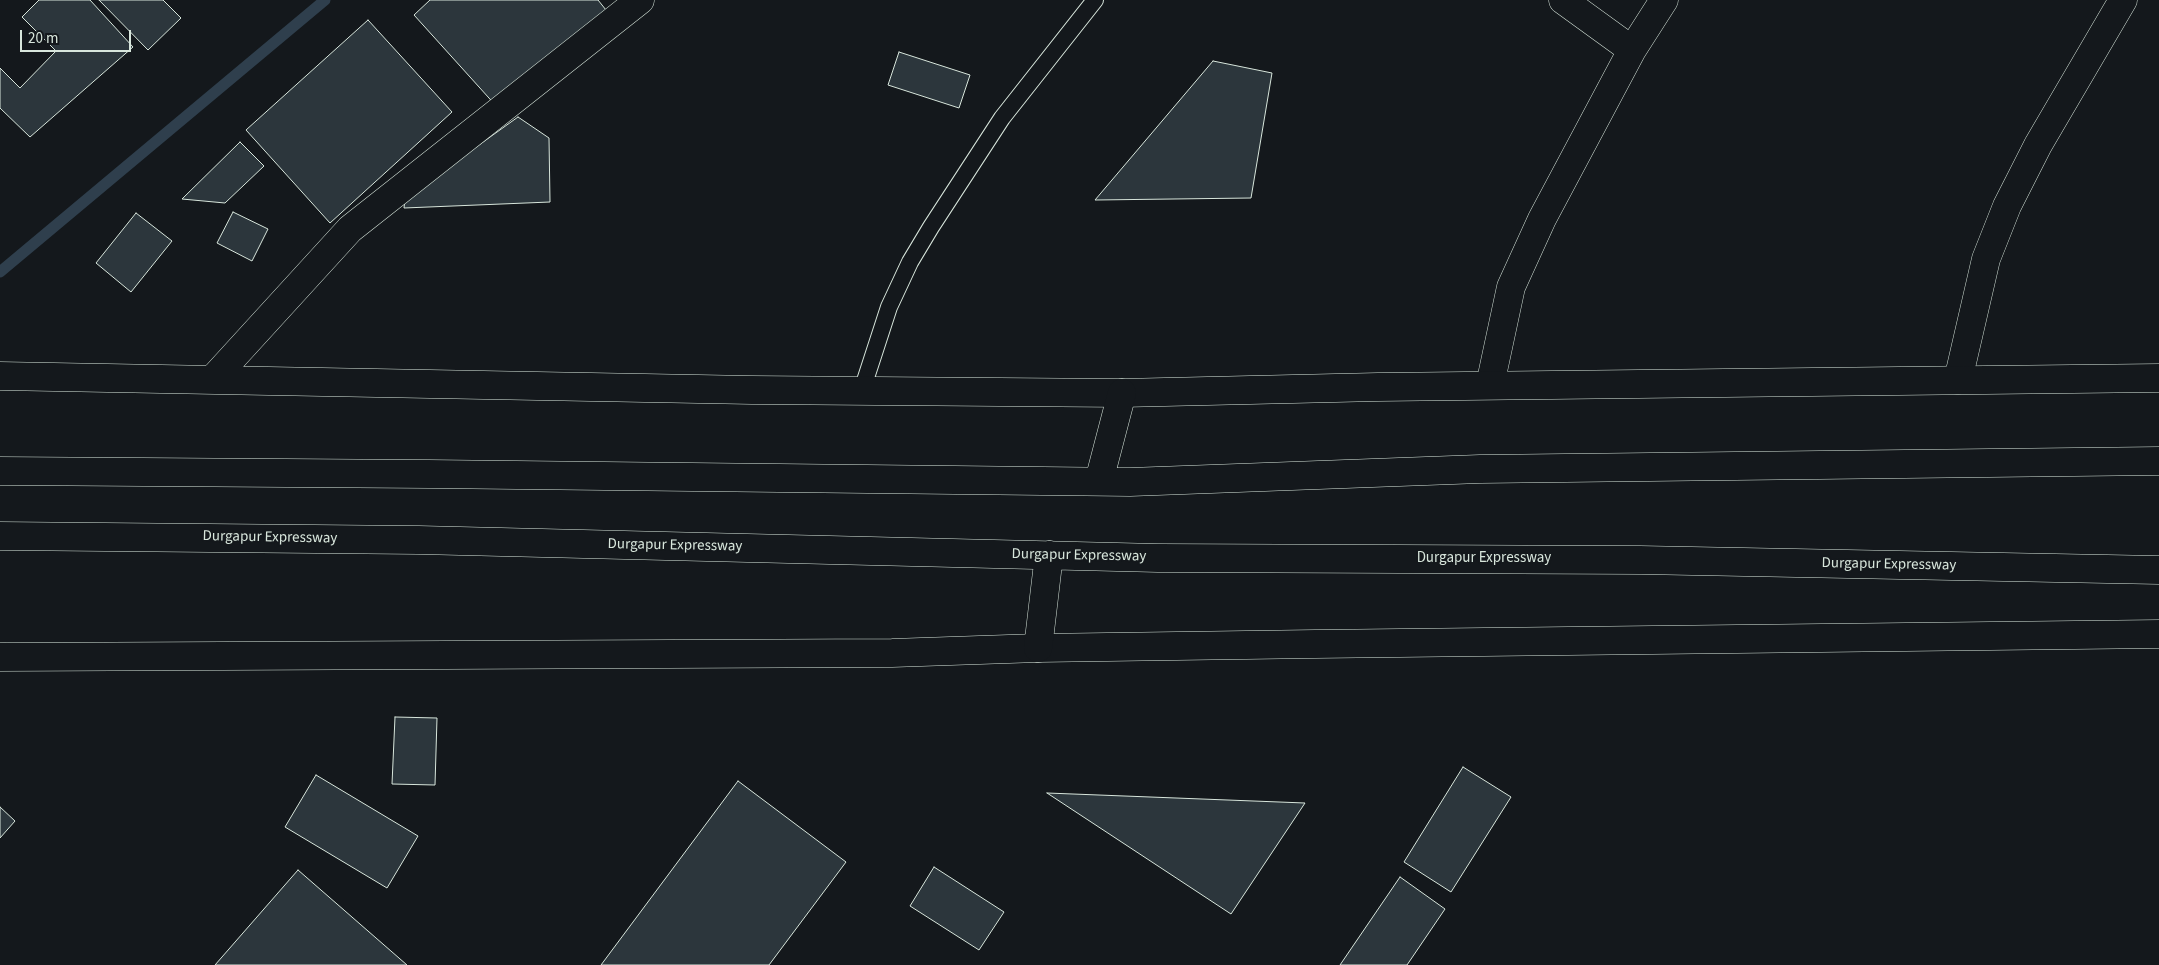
<!DOCTYPE html>
<style>
body{margin:0}
#map{position:relative;width:2159px;height:965px;overflow:hidden;background:#14181c;font-family:"Source Sans 3",sans-serif}
canvas{display:block}
.scale{position:absolute;left:20px;top:30px;width:111px;height:22px;box-sizing:border-box;border:2px solid #d8e6dc;border-top:0;padding-left:6px;font-size:15px;line-height:18px;white-space:nowrap;color:#d8e6dc;-webkit-text-stroke:4px #14181c;paint-order:stroke}
</style>
<div id="map">
<canvas width="2159" height="965"></canvas>
<div class="scale">20 m</div>
</div>
<script>
const g = document.querySelector('canvas').getContext('2d');
g.lineJoin = 'round';
const toPath = rows => new Path2D(rows.map(r => 'M' + r).join(''));
function trace(path, color, width, dash) { g.strokeStyle = color; g.lineWidth = width; g.lineCap = dash ? 'butt' : 'round'; g.setLineDash(dash || []); g.stroke(path); }
function fill(path, color) { g.fillStyle = color; g.fill(path, 'evenodd'); }
function write(font, color, halo, rows, align = 'center') {
  g.font = font + ' "Source Sans 3",sans-serif'; g.lineWidth = 4; g.setLineDash([]); g.textBaseline = 'middle'; g.strokeStyle = halo; g.fillStyle = color; for (const [text, x, y, turn = 0] of rows) {
    g.save(); g.translate(x, y); g.rotate((+turn || 0) * Math.PI / 180); g.textAlign = isNaN(turn) ? turn : align; if (halo) g.strokeText(text, 0, 0); g.fillText(text, 0, 0); g.restore();
  }
}
const stream = toPath([
 [0,272,325,0]
]);
const building = toPath([
 [39,0,90,0,133,47,30,137,0,108,0,68,20,88,56,51,22,17,39,0],
 [99,0,163,0,181,18,148,50,99,0],
 [430,0,598,0,606,10,498,108,414,15,430,0],
 [368,20,452,112,330,223,246,130,368,20],
 [899,52,970,75,959,108,888,85,899,52],
 [1213,61,1272,73,1251,198,1095,200,1213,61],
 [518,117,549,138,550,202,404,208,405,198,518,117],
 [240,142,264,166,225,203,182,199,240,142],
 [233,212,268,229,252,261,217,243,233,212],
 [136,213,172,241,131,292,96,263,136,213],
 [395,717,437,718,435,785,392,784,395,717],
 [1463,767,1511,797,1451,892,1404,862,1463,767],
 [316,775,418,836,387,888,285,827,316,775],
 [738,781,846,862,769,965,601,965,738,781],
 [1047,793,1305,803,1231,914,1047,793],
 [0,807,15,821,0,838,0,807],
 [934,867,1004,912,979,950,910,906,934,867],
 [298,870,407,965,215,965,298,870],
 [1400,877,1445,909,1407,965,1340,965,1400,877]
]);
const service = toPath([
 [862,390,889,307,910,262,931,227,1002,118,1095,0]
]);
const minor = toPath([
 [1563,0,1632,50],
 [1958,380,1986,259,2007,206,2038,145,2123,0],
 [1490,385,1511,287,1542,219,1632,50,1664,0]
]);
const tertiary = toPath([
 [0,376,752,390,1122,393,1378,387,2159,378],
 [213,379,350,229,640,0],
 [0,657,892,653,1038,648,1315,644,2159,634]
]);
const trunk = toPath([
 [0,471,429,474,1130,482,1480,469,2159,461],
 [1099,481,1122,393],
 [0,536,419,540,1158,558,1640,560,2159,570],
 [1038,648,1049,555]
]);
const streetNames = [
 ["Durgapur Expressway",270,538,1],
 ["Durgapur Expressway",675,546,1],
 ["Durgapur Expressway",1079,556,1],
 ["Durgapur Expressway",1484,559],
 ["Durgapur Expressway",1889,565,1]
];
trace(stream, '#2f3f4d', 11);
fill(building, '#2c363c');
trace(building, '#d8e6dc', 1);
trace(service, '#d8e6dc', 18);
trace(minor, '#d8e6dc', 29);
trace(tertiary, '#d8e6dc', 29);
trace(trunk, '#d8e6dc', 29);
trace(service, '#14181c', 16);
trace(minor, '#14181c', 28);
trace(tertiary, '#14181c', 28);
trace(trunk, '#14181c', 28);
write('15px', '#d8e6dc', '#14181c', streetNames);
</script>
